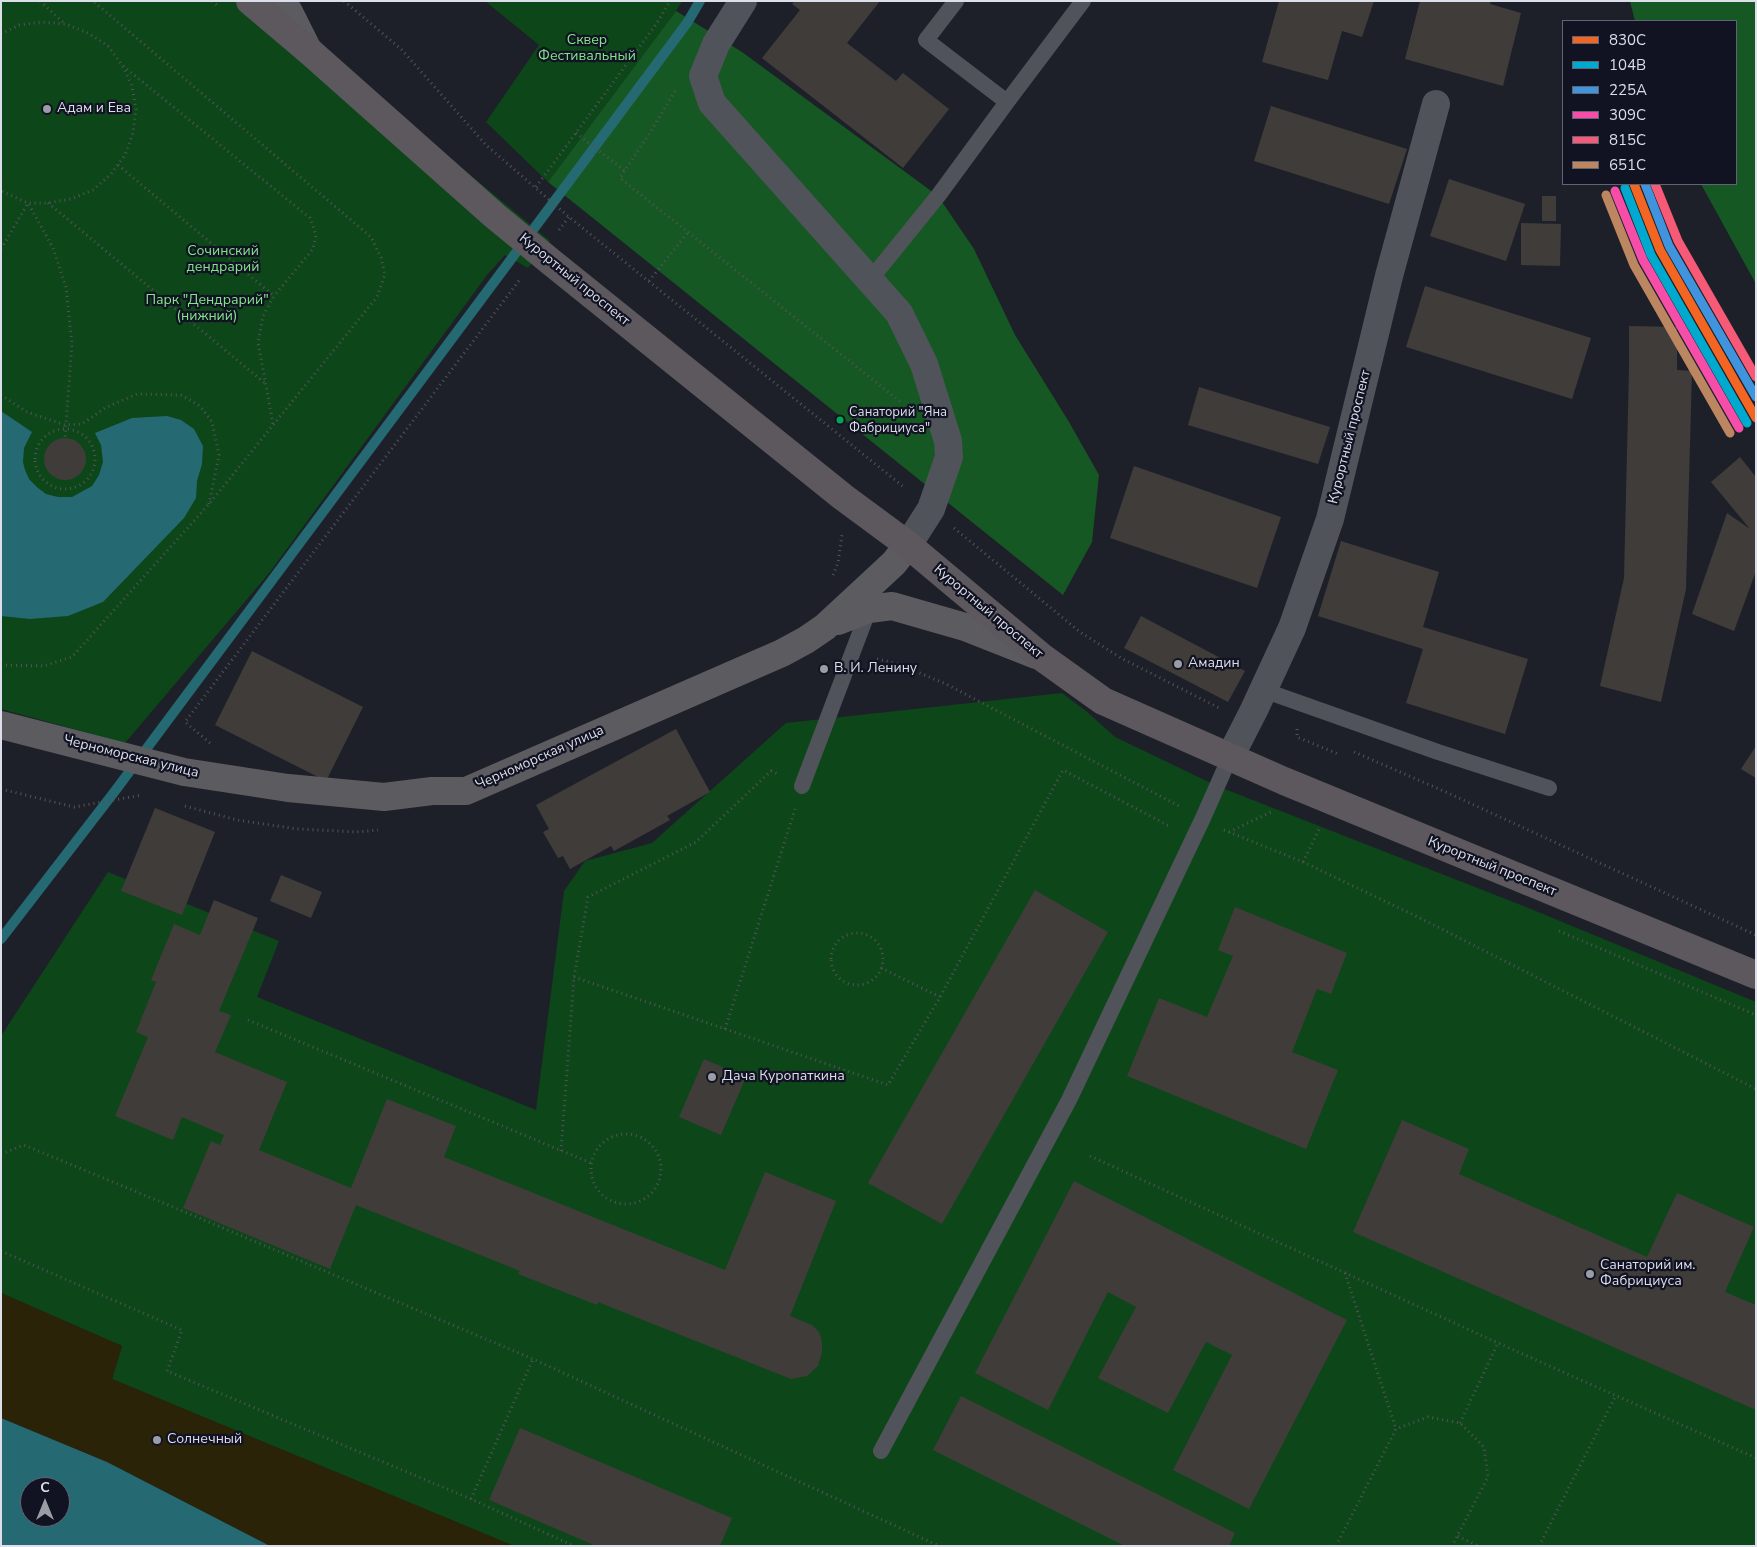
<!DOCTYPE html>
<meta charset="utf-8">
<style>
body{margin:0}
#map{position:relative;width:1757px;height:1547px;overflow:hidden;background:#1e2029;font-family:"Nunito Sans",sans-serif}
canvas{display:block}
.frame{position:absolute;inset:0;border:2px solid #dcdeea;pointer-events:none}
.legend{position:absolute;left:1562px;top:20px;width:175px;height:165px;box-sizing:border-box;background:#111323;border:1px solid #626473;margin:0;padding:6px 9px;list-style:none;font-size:15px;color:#dcdeea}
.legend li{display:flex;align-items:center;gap:10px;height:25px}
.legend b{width:25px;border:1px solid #626473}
.north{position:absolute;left:20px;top:1477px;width:50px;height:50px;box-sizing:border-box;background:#111323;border:1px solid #626473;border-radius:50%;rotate:0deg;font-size:14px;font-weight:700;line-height:20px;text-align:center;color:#dcdeea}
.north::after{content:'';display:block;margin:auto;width:18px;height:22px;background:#9a9ca6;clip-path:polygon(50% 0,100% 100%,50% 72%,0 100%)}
</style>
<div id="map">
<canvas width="1757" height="1547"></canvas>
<div class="frame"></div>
<ul class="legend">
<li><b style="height:6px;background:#f26522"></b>830С</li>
<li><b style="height:6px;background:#00a9ce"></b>104В</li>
<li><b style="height:6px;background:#4094de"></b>225А</li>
<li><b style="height:6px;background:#f54da8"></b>309С</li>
<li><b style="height:6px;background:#f75a77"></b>815С</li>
<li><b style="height:6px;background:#bb8660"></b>651С</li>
</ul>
<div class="north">С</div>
</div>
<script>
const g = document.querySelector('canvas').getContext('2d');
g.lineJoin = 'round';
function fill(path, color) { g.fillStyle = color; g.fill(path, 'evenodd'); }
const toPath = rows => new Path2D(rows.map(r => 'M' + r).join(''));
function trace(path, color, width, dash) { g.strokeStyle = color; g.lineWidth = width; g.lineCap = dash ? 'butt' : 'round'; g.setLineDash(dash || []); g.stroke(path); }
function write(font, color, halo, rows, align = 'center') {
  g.font = font + ' "Nunito Sans",sans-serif'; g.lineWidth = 4.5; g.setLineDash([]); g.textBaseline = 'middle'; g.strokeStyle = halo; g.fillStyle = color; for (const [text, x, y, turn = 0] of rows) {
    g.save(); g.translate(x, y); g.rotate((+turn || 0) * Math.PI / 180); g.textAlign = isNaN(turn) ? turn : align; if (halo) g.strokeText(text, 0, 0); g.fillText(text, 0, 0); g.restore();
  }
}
const green = toPath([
 [1,1,260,1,550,241,528,268,505,255,487,275,270,572,125,743,1,709],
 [485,1,682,1,676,11,548,182,486,122,539,45],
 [1062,693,1086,711,1115,737,1217,786,1526,907,1756,1002,1756,1546,514,1546,112,1379,122,1346,1,1293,1,1036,108,872,279,941,257,997,536,1110,564,891,585,861,652,843,786,723]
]);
const forest = toPath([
 [1630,1,1756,1,1756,284,1701,184,1736,184,1736,21,1635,21],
 [676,11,742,52,938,196,974,249,1015,335,1069,422,1099,475,1092,542,1063,595,548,182]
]);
const sand = toPath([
 [1,1293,122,1346,112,1379,514,1546,270,1546,107,1462,1,1418]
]);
const water = toPath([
 [1,411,32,432,24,448,23,462,25,470,29,479,38,488,46,494,58,497,72,497,92,486,99,475,103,462,101,445,95,433,132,418,167,416,181,420,194,429,203,446,202,464,197,481,196,498,184,518,103,602,68,616,30,619,1,616],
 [1,1418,107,1462,270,1546,1,1546],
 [30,1487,60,1487,60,1517,30,1517]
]);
const stream = toPath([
 [1,939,115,791,687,23,700,1]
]);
const building = toPath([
 [795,1,880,1,847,43,896,81,903,73,949,109,903,168,762,58,800,10,792,4],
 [1279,1,1374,1,1362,37,1342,31,1328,80,1262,62],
 [1420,1,1491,1,1490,4,1521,13,1503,86,1405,59],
 [1271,106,1407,149,1389,204,1254,161],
 [1449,179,1525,204,1506,261,1430,236],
 [1542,196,1556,196,1556,221,1542,221],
 [1521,223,1561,224,1560,266,1521,265],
 [1425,286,1591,338,1572,399,1406,347],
 [1629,326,1677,327,1677,370,1692,371,1686,589,1661,702,1600,686,1624,578,1629,369],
 [1199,387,1330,427,1318,464,1188,425],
 '44 459a21 21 0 1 1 42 0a21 21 0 1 1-42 0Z',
 [1740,457,1756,477,1756,571,1734,631,1692,614,1727,513,1750,529,1711,482],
 [1134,466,1281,517,1257,588,1110,538],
 [1341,541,1439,572,1423,627,1528,659,1505,734,1406,703,1423,649,1318,616],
 [1141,616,1245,671,1228,702,1124,648],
 [252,651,363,707,326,781,215,725],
 [676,729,710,792,667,816,670,820,614,851,611,846,570,869,563,856,558,858,543,832,549,829,536,805],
 [1756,746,1756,778,1741,769],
 [155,808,215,832,182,915,121,891],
 [281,875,322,892,311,918,270,901],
 [1035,890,1108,932,942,1224,868,1183],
 [214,900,258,918,219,1011,231,1015,215,1052,287,1082,259,1150,351,1188,387,1099,456,1126,444,1157,725,1270,765,1172,836,1201,790,1316,812,1325,819,1332,822,1341,822,1352,818,1366,807,1376,791,1379,598,1302,597,1305,518,1274,520,1271,356,1205,330,1269,183,1208,211,1141,220,1145,224,1135,182,1117,173,1140,115,1116,148,1037,136,1032,156,982,151,980,174,924,200,935],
 [1235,907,1347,953,1331,994,1317,989,1292,1052,1338,1070,1306,1149,1127,1076,1159,998,1207,1017,1233,956,1218,950],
 [704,1059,746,1077,721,1135,679,1117],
 [1402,1120,1469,1149,1459,1174,1647,1257,1677,1193,1754,1227,1725,1292,1756,1305,1756,1410,1353,1232],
 [1074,1181,1347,1320,1249,1509,1173,1470,1232,1355,1206,1342,1168,1413,1098,1378,1136,1307,1108,1292,1048,1410,975,1373],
 [961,1396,1235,1533,1229,1546,1125,1546,933,1450],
 [520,1428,732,1518,720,1546,596,1546,489,1500]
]);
const path = toPath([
 [40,1,65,24],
 [212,1,219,7],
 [344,1,401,49,486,145,569,217,905,488],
 [1,34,19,25,42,22,66,24,88,33,108,46,122,65,132,86,136,109,133,133,125,155,111,174,93,190,71,199,48,203,28,203,1,191],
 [123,66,310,218,316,235,313,249,274,296],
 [675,91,653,128,620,178,902,403],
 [576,133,625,171],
 [118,165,274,296,263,316,258,342,273,424],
 [536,187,657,23,670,1],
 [48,203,266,384],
 [559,230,569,217],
 [1,249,28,203,53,248,66,287,72,344,65,438],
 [649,281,689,231],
 [1,395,27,412,65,425,82,424,105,408,137,394,181,395,200,406,212,422,219,455,209,504],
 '35 459a30 30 0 1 1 60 0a30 30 0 1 1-60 0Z',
 [954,528,1080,632,1121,658,1221,709],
 [833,575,838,563,842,535],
 [877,659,898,664,946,684,1181,807],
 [1,665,43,666,72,657,209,504,377,297,385,274,381,258,371,237,93,1],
 [1297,729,1297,737,1338,754],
 [210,743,185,722,521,278],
 [1354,752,1448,793,1756,935],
 [1,789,74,807,142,795],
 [185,806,237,820,297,829,357,832,378,830],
 [1224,830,1303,862,1424,920,1756,1089],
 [1229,832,1271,812],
 [1303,862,1319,829],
 [1559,931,1756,1015],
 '831 959a26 26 0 1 1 52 0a26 26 0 1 1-52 0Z',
 [881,968,940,997],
 [574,977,888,1085,940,997,1063,770,1171,827],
 [248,1020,591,1163],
 [725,1029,795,809],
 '591 1169a35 35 0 1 1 70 0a35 35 0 1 1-70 0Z',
 [561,1151,574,977,588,897,696,842,771,771,780,775],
 [1,1154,24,1145,185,1212,533,1359,939,1546],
 [1090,1156,1498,1343,1756,1458],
 [1,1251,182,1330,167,1371,471,1499,574,1546],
 [1345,1273,1396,1429],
 [1460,1423,1498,1343],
 [471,1499,533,1359],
 [1458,1536,1478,1546],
 [1336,1546,1396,1429,1428,1417,1460,1423,1484,1447,1488,1477,1452,1546],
 [1539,1546,1616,1395]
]);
const service = toPath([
 [1007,102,1083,1],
 [870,280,938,196,1007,102,926,40,956,1],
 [1263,690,1438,752,1549,788],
 [802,786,869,609],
 [881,1451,1069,1100,1203,818,1230,757]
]);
const minor = toPath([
 [743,1,716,44,703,76,712,103,899,313,924,364,948,441,949,457,931,509,908,545],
 [1230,757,1254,710,1292,628,1330,519,1389,276,1436,104]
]);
const secondary = toPath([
 [281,1,289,12,308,50],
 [838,621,869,609,892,606,965,627,1036,655],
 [1,725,184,772,288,788,384,797,432,791,466,791,782,653,806,640,825,627,894,563,908,545]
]);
const primary = toPath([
 [250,1,308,50,495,216,551,262,843,497,908,545,1043,658,1103,701,1284,781,1756,975]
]);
const rail1 = toPath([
 [1634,184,1660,250,1756,418]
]);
const rail2 = toPath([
 [1625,188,1651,255,1747,423]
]);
const rail3 = toPath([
 [1645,184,1669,246,1756,397]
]);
const rail4 = toPath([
 [1615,191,1643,260,1739,428]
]);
const rail5 = toPath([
 [1655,184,1678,241,1756,377]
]);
const rail6 = toPath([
 [1606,195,1634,265,1730,433]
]);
const markers = [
 [47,109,5,"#9a9ca6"],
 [840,420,4.5,"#00a651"],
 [1178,664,5,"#9a9ca6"],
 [824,669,5,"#9a9ca6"],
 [712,1077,5,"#9a9ca6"],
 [1590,1274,5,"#9a9ca6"],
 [157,1440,5,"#9a9ca6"]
];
const busNames = [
 ["Санаторий \"Яна",849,413],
 ["Фабрициуса\"",849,429]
];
const parkNames = [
 ["Сквер",587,41],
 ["Фестивальный",587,57],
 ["Сочинский",223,252],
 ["дендрарий",223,268],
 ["Парк \"Дендрарий\"",207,301],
 ["(нижний)",207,317]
];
const poiNames = [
 ["Адам и Ева",57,109],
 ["Амадин",1188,664],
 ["В. И. Ленину",834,669],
 ["Дача Куропаткина",722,1077],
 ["Санаторий им.",1600,1266],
 ["Фабрициуса",1600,1282],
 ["Солнечный",167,1440]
];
const streetNames = [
 ["Курортный проспект",574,280,39],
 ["Курортный проспект",1350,437,-76],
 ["Курортный проспект",988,612,40],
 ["Черноморская улица",131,757,14],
 ["Черноморская улица",540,758,-24],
 ["Курортный проспект",1492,867,22]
];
fill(green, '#0d4619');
fill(forest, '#165823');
fill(sand, '#2b2308');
fill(water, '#256972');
trace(stream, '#256972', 10);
fill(building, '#403c39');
trace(path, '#535459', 3, [1, 4]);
trace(service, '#51535a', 16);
trace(minor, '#51535a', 28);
trace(secondary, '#5c5b60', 28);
trace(primary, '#5c585e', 28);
trace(rail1, '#f26522', 9);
trace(rail2, '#00a9ce', 9);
trace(rail3, '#4094de', 9);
trace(rail4, '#f54da8', 9);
trace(rail5, '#f75a77', 9);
trace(rail6, '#bb8660', 9);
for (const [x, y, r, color] of markers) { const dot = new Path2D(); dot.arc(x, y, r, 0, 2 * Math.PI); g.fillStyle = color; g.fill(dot); trace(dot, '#111323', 2); }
write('13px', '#dcdeea', '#111323', busNames, 'left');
write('14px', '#84e38b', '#111323', parkNames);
write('14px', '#dcdeea', '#111323', poiNames, 'left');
write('14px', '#dcdeea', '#111323', streetNames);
</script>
